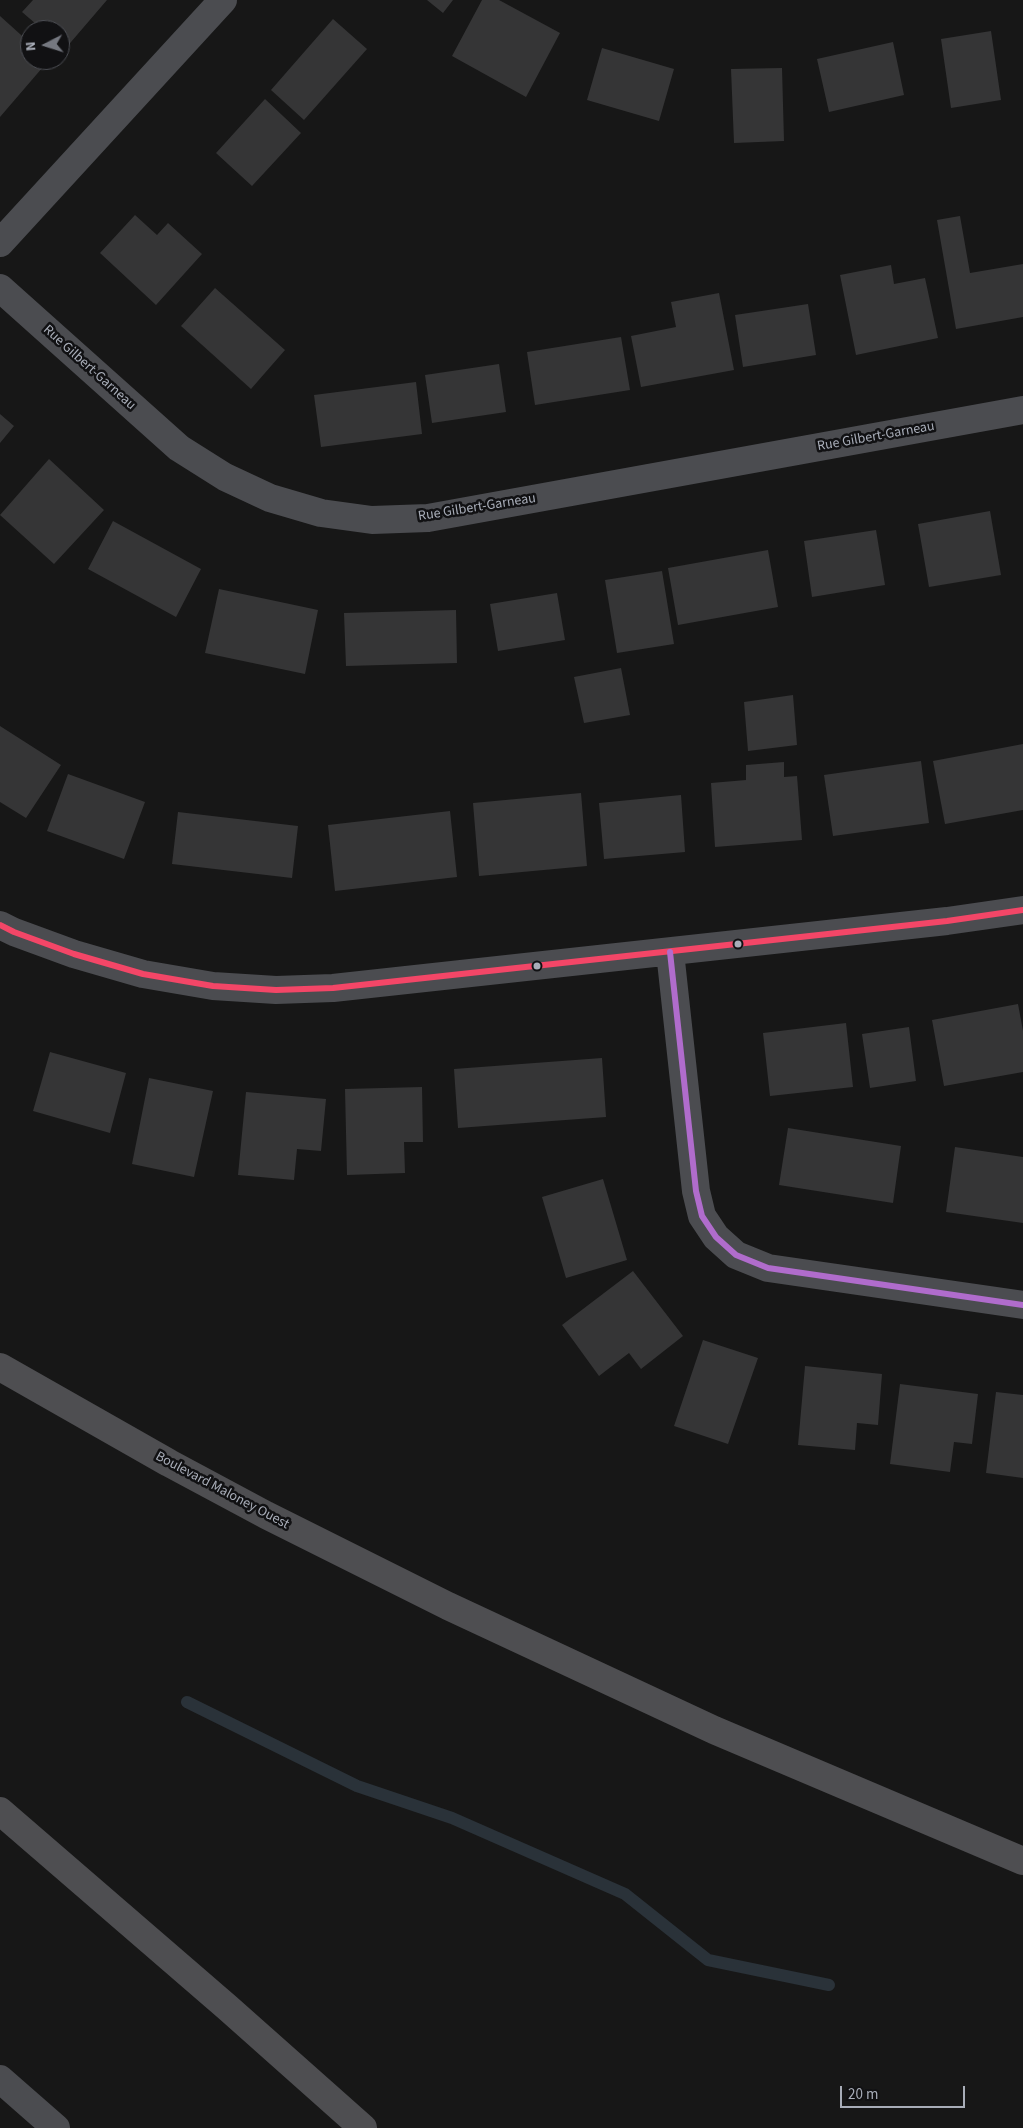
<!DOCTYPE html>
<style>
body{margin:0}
#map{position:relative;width:1023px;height:2128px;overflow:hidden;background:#171717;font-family:"Source Sans 3",sans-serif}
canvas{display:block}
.north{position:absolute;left:20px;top:20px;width:50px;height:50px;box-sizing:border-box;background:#111113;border:1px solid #4d4f55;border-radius:50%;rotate:265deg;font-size:14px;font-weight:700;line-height:20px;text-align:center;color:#a8adb8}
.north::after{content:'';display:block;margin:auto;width:18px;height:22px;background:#757880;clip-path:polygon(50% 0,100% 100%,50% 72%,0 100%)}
.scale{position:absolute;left:840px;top:2086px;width:125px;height:22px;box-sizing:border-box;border:2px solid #a8adb8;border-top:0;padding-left:6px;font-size:15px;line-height:18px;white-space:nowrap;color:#a8adb8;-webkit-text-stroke:4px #111113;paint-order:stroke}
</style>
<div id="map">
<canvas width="1023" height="2128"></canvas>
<div class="north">N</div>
<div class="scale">20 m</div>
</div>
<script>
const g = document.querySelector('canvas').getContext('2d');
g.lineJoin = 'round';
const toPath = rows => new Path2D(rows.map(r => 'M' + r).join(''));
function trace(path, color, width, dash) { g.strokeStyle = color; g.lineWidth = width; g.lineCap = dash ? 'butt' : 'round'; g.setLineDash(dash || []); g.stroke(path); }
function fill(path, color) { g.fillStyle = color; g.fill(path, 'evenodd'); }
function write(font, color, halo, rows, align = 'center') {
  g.font = font + ' "Source Sans 3",sans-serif'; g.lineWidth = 5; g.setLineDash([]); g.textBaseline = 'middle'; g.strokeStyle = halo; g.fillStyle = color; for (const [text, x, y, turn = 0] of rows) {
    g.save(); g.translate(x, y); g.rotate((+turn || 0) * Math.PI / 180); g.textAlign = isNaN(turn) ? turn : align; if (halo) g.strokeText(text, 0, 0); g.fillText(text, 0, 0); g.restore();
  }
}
const stream = toPath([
 [187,1702,357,1786,452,1818,625,1894,708,1960,829,1985]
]);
const building = toPath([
 [33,0,107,0,65,49,60,45,60,30,43,30,22,12],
 [427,0,453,0,443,13],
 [482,0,499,0,560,33,526,97,452,56],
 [0,16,30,43,30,60,49,60,0,117],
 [333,19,367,49,304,120,271,90],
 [991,31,1001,100,951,108,941,39],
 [893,42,904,95,829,112,817,59],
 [602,48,674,69,659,121,587,100],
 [782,68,784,141,734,143,731,69],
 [265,99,301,133,252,186,216,153],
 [135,215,157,235,168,223,202,254,156,305,100,253],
 [960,216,970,273,1023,264,1023,317,956,329,937,220],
 [891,265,894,284,925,278,938,338,856,355,840,275],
 [215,288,285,350,251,389,181,326],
 [719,293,734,370,641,387,631,336,676,327,671,302],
 [808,304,816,355,743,367,735,315],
 [621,337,630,390,535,405,527,352],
 [499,364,506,412,432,423,425,375],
 [416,382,422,434,321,447,314,395],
 [0,414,14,426,0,443],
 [49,459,104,510,54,564,0,515],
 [990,511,1001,575,929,587,918,524],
 [113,521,201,569,176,617,88,569],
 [876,530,885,585,812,597,804,541],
 [768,550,778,607,678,625,668,568],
 [662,571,674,644,617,653,605,580],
 [219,589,318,610,305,674,205,653],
 [557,593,565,640,498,651,490,604],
 [456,610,457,663,346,666,344,613],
 [621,668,630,715,584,723,574,677],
 [793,695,797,745,748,751,744,702],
 [0,726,61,765,26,818,0,802],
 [1023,744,1023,810,945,824,933,761],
 [921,761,929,823,833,836,824,775],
 [784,762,784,777,797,776,802,840,715,847,711,783,746,780,746,765],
 [68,774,145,802,124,859,47,831],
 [581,793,587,866,479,876,473,803],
 [681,795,685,852,604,859,599,803],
 [450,811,457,877,335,891,328,825],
 [178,812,298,826,292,878,172,864],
 [1018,1004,1023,1031,1023,1072,944,1086,932,1020],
 [846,1023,853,1087,770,1096,763,1033],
 [909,1027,916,1081,870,1088,862,1034],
 [50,1052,126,1073,110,1133,33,1111],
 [602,1058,606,1117,458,1128,454,1069],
 [149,1078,213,1091,194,1177,132,1164],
 [422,1087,423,1142,404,1142,405,1173,347,1175,345,1089],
 [246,1092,326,1099,321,1151,297,1149,294,1180,238,1175],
 [788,1128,901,1146,893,1203,779,1185],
 [955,1147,1023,1157,1023,1223,946,1212],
 [603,1179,627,1260,566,1278,542,1197],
 [633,1271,683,1336,641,1369,629,1353,599,1376,562,1325],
 [703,1340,758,1358,728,1444,674,1426],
 [805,1366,882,1374,878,1425,857,1423,855,1450,798,1445],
 [900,1384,978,1394,972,1444,954,1442,950,1472,890,1464],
 [996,1392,1023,1395,1023,1478,986,1473]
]);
const minor = toPath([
 [0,243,223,0],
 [0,288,179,448,225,477,270,498,321,513,372,520,428,518,1023,410],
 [0,925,14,932,74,954,143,974,213,986,276,990,333,988,947,921,1023,910],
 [670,952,696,1191,702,1216,716,1237,736,1255,768,1268,1023,1305],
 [0,2079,56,2128]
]);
const highway = toPath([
 [0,1367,169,1463,266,1515,448,1606,714,1730,1023,1861],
 [0,1811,228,2008,363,2128]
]);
const bus1 = toPath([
 [0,925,14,932,74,954,143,974,213,986,276,990,333,988,947,921,1023,910]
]);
const bus2 = toPath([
 [670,952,696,1191,702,1216,716,1237,736,1255,768,1268,1023,1305]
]);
const markers = [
 [738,944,4.5,"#a8adb8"],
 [537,966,4.5,"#a8adb8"]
];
const streetNames = [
 ["Rue Gilbert-Garneau",89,368,42],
 ["Rue Gilbert-Garneau",876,437,-10],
 ["Rue Gilbert-Garneau",477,508,-9],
 ["Boulevard Maloney Ouest",222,1491,28]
];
trace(stream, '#2a3239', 12);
fill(building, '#353536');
trace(minor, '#4b4c50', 28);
trace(highway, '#4e4e51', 28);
trace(bus1, '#f34667', 6);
trace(bus2, '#b06ccc', 6);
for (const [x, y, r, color] of markers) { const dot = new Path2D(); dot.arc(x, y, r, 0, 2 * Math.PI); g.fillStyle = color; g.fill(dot); trace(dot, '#111113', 2); }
write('14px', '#a8adb8', '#111113', streetNames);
</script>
